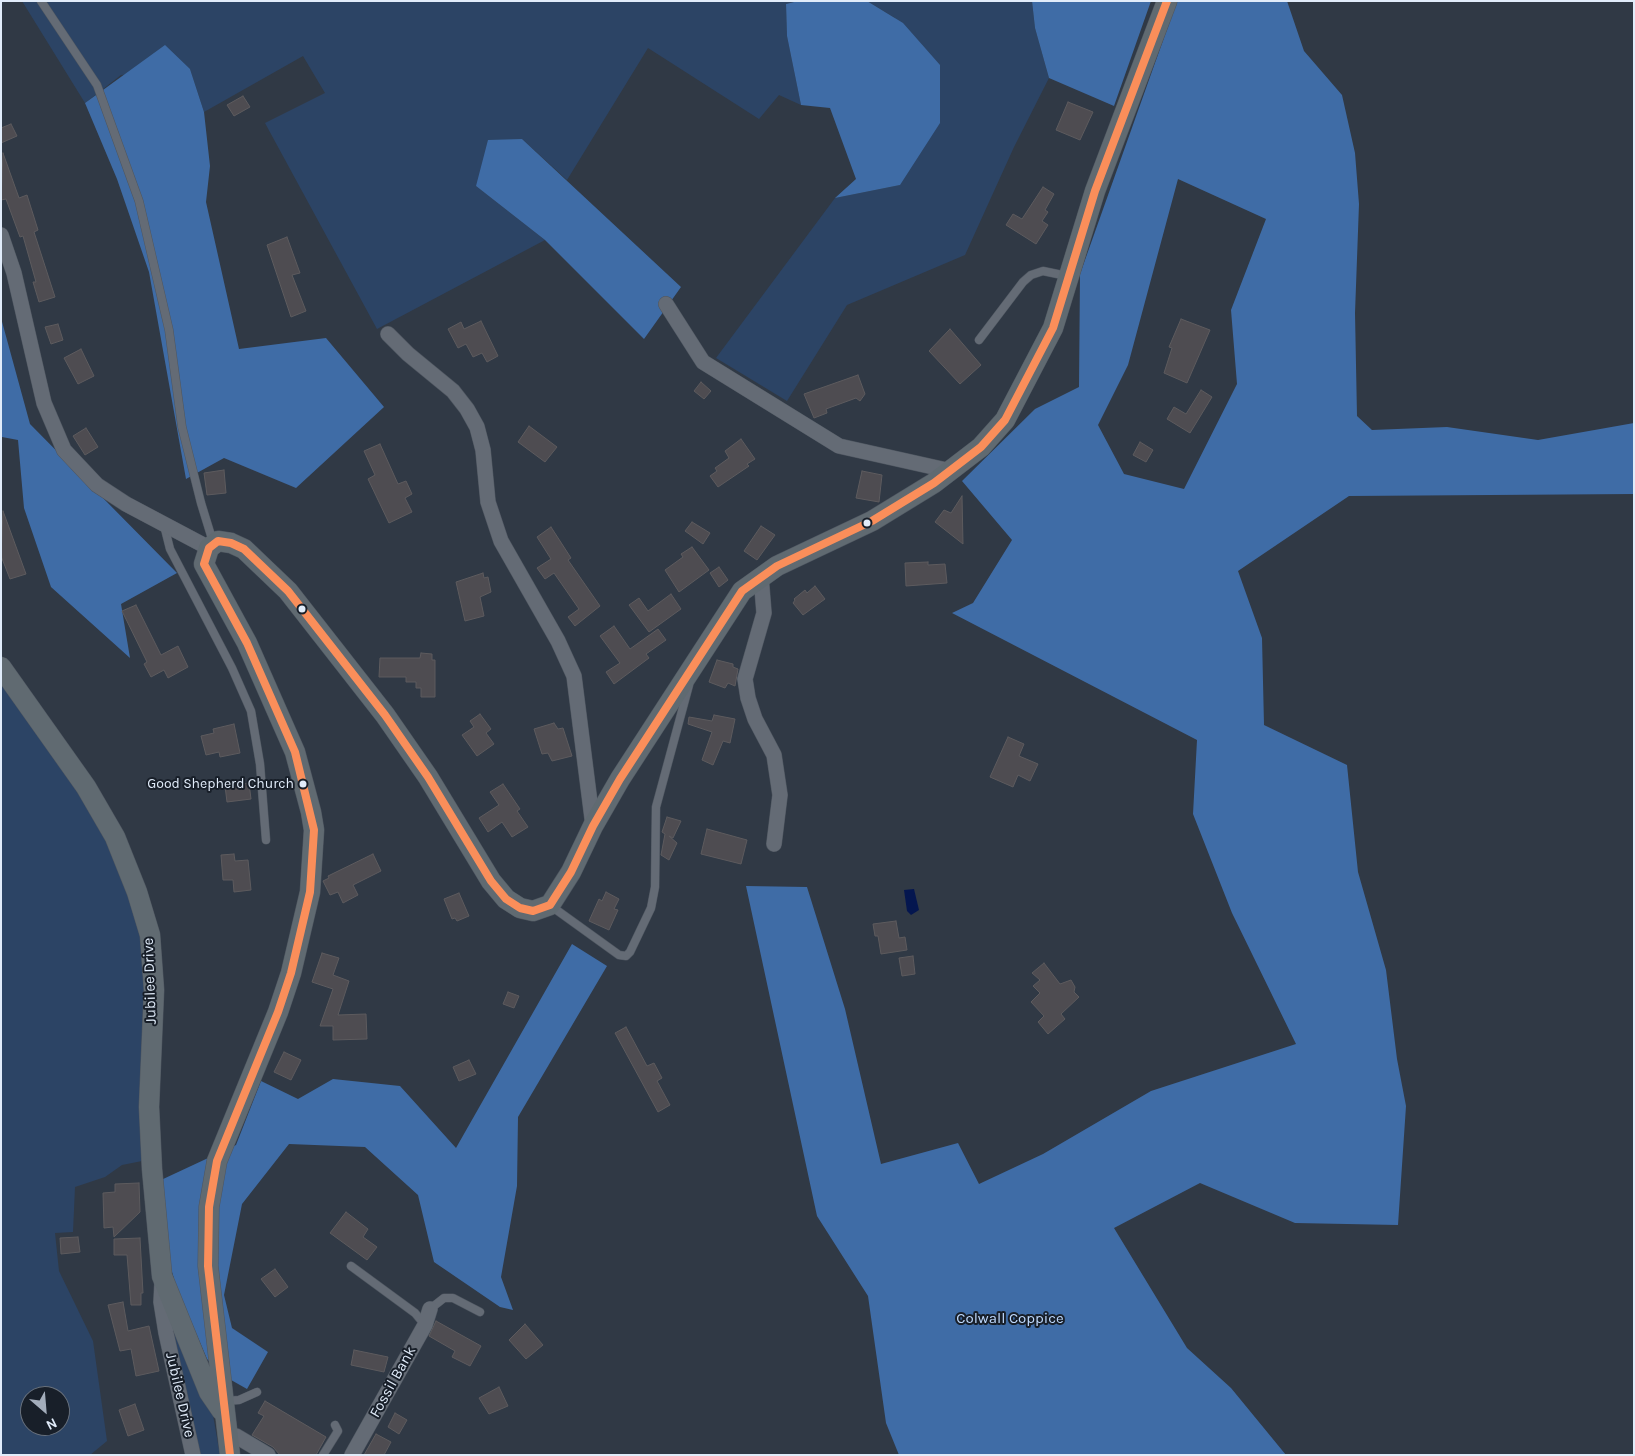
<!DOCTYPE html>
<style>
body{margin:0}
#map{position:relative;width:1635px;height:1456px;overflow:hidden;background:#303945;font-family:Karla,sans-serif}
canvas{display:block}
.frame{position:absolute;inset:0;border:2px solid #e1ecfa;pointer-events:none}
.north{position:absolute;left:20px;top:1386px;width:50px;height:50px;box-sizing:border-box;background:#181f29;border:1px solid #68717d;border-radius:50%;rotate:153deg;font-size:14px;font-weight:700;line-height:20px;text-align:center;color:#e1ecfa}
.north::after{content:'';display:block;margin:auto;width:18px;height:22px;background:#a3adbb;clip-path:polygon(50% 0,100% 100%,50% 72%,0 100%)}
</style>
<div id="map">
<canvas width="1635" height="1456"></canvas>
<div class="frame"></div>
<div class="north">N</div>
</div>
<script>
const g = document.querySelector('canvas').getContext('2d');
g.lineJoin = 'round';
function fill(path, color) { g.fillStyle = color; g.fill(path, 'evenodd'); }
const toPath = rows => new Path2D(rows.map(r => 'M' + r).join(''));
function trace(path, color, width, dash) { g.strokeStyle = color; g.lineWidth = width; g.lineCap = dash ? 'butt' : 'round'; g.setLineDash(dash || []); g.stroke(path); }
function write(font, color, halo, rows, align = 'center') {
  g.font = font + ' Karla,sans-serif'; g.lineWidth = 4; g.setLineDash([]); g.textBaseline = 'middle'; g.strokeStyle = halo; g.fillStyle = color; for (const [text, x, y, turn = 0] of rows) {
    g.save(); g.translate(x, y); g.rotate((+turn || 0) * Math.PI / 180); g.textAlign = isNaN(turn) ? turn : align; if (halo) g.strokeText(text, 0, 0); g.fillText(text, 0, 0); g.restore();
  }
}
const green = toPath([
 [22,1,798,1,786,4,787,36,801,105,779,95,759,119,648,48,567,180,522,139,476,186,545,240,377,329,265,123,325,93,303,56,204,112,190,69,121,75,85,103],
 [867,1,1032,1,1035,28,1049,78,1014,147,965,255,847,305,787,401,716,358,835,198,900,185,895,18],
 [1,669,123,856,141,941,151,1073,152,1159,122,1165,105,1177,75,1187,73,1232,55,1233,59,1271,93,1341,107,1441,90,1455,1,1455],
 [30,1396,60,1396,60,1426,30,1426],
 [169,1311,213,1415,220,1455,199,1455]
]);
const forest = toPath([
 [798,1,867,1,903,23,940,65,940,123,900,185,835,198,856,179,830,108,801,105,787,36,786,4],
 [1032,1,1151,1,1114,106,1049,78,1035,28],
 [1177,1,1287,1,1304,51,1342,95,1355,153,1359,204,1355,313,1357,416,1372,430,1447,427,1538,440,1634,423,1634,494,1349,496,1238,571,1262,638,1264,725,1347,765,1358,872,1386,970,1397,1059,1406,1106,1398,1225,1295,1223,1200,1183,1114,1228,1187,1348,1231,1388,1286,1455,899,1455,886,1423,868,1296,817,1216,746,886,807,887,845,1009,881,1164,958,1143,979,1184,1043,1154,1151,1091,1296,1044,1232,913,1193,814,1197,740,952,613,973,603,1012,540,962,481,1035,409,1079,387,1080,274],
 [1178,179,1266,219,1231,310,1237,384,1184,489,1124,474,1098,425,1128,365],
 [165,45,190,69,204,112,210,166,206,202,239,349,326,338,384,407,296,488,224,458,186,479,149,272,117,179,85,103],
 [522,139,681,287,644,339,545,240,476,186,488,140],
 [1,318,30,424,177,573,121,604,130,658,51,587,24,508,18,440,2,437],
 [572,944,607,966,518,1117,517,1186,501,1277,513,1310,500,1307,434,1262,418,1195,365,1147,289,1144,242,1204,224,1295,232,1328,268,1352,247,1389,224,1376,207,1359,177,1289,167,1255,161,1180,236,1145,261,1081,298,1099,333,1079,400,1086,456,1148]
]);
const water = toPath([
 [914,889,919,910,911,915,907,911,904,890]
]);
const building = toPath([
 [243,96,250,107,234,116,227,105,243,96],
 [1068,102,1093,112,1080,140,1056,130,1068,102],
 [11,124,17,136,1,143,1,128,11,124],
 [3,153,19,198,27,195,38,230,34,232,55,297,39,302,33,282,36,282,23,236,20,237,6,199,1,200,3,153],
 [1043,187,1054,194,1045,210,1048,212,1042,221,1048,225,1036,244,1006,225,1013,214,1022,219,1043,187],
 [287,237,300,273,292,275,306,311,291,317,267,245,287,237],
 [1181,319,1210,330,1187,383,1164,373,1172,348,1169,347,1181,319],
 [481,321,498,356,487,362,482,353,473,357,466,344,458,348,448,329,461,322,464,329,481,321],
 [58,324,63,340,51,344,45,327,58,324],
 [950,329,981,365,960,384,929,351,950,329],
 [81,349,94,376,78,384,64,358,81,349],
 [858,375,865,394,860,401,856,398,826,409,827,413,814,418,804,394,858,375],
 [701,382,711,391,704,399,694,391,701,382],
 [1201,390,1212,397,1190,433,1167,419,1174,407,1186,414,1201,390],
 [529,426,557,447,545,462,518,442,529,426],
 [86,428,98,447,85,455,73,436,86,428],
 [741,439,755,459,747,464,749,466,718,487,710,476,717,471,715,468,729,458,725,451,741,439],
 [1140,442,1153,450,1146,462,1133,455,1140,442],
 [380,444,398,484,406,481,412,494,405,498,412,512,389,523,368,479,375,475,364,451,380,444],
 [224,470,226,493,207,495,204,473,224,470],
 [862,471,882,475,879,502,856,498,862,471],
 [962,496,963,544,935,522,944,510,951,513,962,496],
 [3,511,26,574,10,579,1,556,3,511],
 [692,522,710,533,703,544,685,531,692,522],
 [761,526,775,535,757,560,744,551,761,526],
 [551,527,571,558,568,560,600,606,575,626,568,617,579,609,554,573,545,579,537,568,551,559,537,537,551,527],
 [692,547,709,570,679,592,665,570,683,557,681,554,692,547],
 [928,562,928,565,945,564,947,583,906,586,905,563,928,562],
 [719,567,728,580,719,587,710,573,719,567],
 [483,573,484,578,488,577,491,592,480,597,484,616,465,621,456,582,483,573],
 [815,586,825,599,803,615,793,603,795,600,794,599,805,590,807,593,815,586],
 [671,594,681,609,649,632,629,605,639,598,648,611,671,594],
 [136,605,161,655,178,646,188,667,168,678,164,670,151,677,144,664,147,662,122,611,136,605],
 [614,626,630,649,658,629,666,640,646,654,649,658,614,684,606,672,620,663,600,636,614,626],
 [421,653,432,654,432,660,435,660,435,697,421,697,421,688,416,688,416,682,406,682,406,677,379,677,380,658,420,658,421,653],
 [717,660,733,664,733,667,738,669,735,686,728,683,725,688,709,682,717,660],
 [480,714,491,729,486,733,494,744,477,756,462,735,474,727,470,721,480,714],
 [714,715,735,719,730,743,723,741,713,765,702,760,712,732,688,724,689,717,712,721,714,715],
 [554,723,558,729,563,728,572,756,552,761,548,753,542,754,534,729,554,723],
 [234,724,240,753,220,757,219,752,206,755,201,736,214,733,213,729,234,724],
 [1008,737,1024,744,1019,756,1038,764,1030,781,1018,775,1013,787,990,777,1008,737],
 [249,783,251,799,227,802,225,786,249,783],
 [503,784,520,809,517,811,528,827,512,837,502,822,488,832,479,818,499,805,490,792,503,784],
 [667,817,681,821,673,838,669,836,677,843,669,860,661,855,665,834,662,832,667,817],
 [707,829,747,840,741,864,701,854,707,829],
 [234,854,235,861,248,860,251,890,234,892,233,880,223,880,221,855,234,854],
 [373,854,381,871,353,885,358,895,343,903,338,892,330,895,323,881,329,878,328,876,373,854],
 [606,892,619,899,614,909,618,910,609,930,589,921,599,899,602,901,606,892],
 [459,893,469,916,457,921,455,918,452,919,444,899,459,893],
 [896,921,899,938,905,937,907,950,881,954,878,936,875,936,873,924,896,921],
 [322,953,339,958,333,975,349,981,338,1015,366,1014,367,1039,333,1040,333,1026,320,1026,333,989,312,982,322,953],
 [913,956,915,974,902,976,899,958,913,956],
 [1044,963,1060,984,1071,980,1075,987,1074,992,1079,997,1061,1014,1065,1019,1048,1034,1038,1022,1044,1016,1031,1002,1040,993,1033,986,1040,980,1032,973,1044,963],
 [508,992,519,996,514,1008,503,1004,508,992],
 [626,1027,647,1066,654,1063,662,1078,657,1081,670,1105,658,1112,615,1033,626,1027],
 [284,1052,301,1060,291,1080,274,1072,284,1052],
 [469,1060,476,1074,459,1081,453,1067,469,1060],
 [139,1183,140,1212,114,1237,113,1227,104,1228,103,1193,115,1192,115,1184,139,1183],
 [346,1212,368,1229,363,1237,377,1247,367,1260,330,1233,346,1212],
 [78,1237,80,1252,61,1254,60,1238,78,1237],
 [140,1238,143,1293,141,1293,141,1305,131,1305,127,1255,114,1255,114,1239,140,1238],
 [275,1269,288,1287,275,1297,261,1279,275,1269],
 [123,1302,128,1331,149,1326,159,1371,136,1376,131,1349,120,1351,108,1305,123,1302],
 [436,1321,481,1346,470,1366,452,1357,455,1351,429,1336,436,1321],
 [525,1324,543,1345,526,1359,509,1340,525,1324],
 [354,1350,388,1357,384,1372,351,1365,354,1350],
 [499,1387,508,1406,489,1414,479,1398,499,1387],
 [265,1401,326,1437,316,1455,280,1455,273,1447,252,1435,264,1416,258,1413,265,1401],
 [135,1404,144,1430,128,1436,119,1410,135,1404],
 [395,1413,407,1420,399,1434,388,1427,395,1413],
 [376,1434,391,1442,384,1455,364,1455,376,1434]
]);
const service = toPath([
 [41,1,97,85,139,201,169,330,182,427,201,503,213,542],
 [979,340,1023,282,1031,275,1043,271,1067,276],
 [164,525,170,549,232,668,251,711,260,764,266,840],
 [551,906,619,955,626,956,630,952,651,908,655,887,656,807,689,685],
 [351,1266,415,1313,425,1325],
 [430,1309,444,1298,453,1298,480,1312],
 [226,1401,239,1400,257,1392],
 [323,1455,338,1431,335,1425]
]);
const minor = toPath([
 [1,235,14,273,44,403,64,450,97,485,126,504,209,548],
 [666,304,703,362,839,446,951,471],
 [388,334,408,354,453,391,467,409,477,427,483,450,488,502,501,541,558,641,574,676,593,826],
 [761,576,764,613,745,679,748,698,755,719,774,755,780,795,774,844],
 [162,1282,161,1302,166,1333,193,1455],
 [228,1434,236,1436,268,1455],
 [352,1455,425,1325,430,1309]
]);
const secondary = toPath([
 [1,667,86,787,115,837,137,892,150,935,154,990,149,1107,152,1169,162,1276,209,1392,222,1411],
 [230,1455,208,1266,209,1207,217,1161,278,1012,291,973,310,892,314,830,311,812,295,752,247,643,204,564,209,548,218,541,231,543,244,549,288,591,385,715,428,777,491,881,506,899,520,908,533,911,550,905,571,872,593,826,620,779,742,591,777,566,872,521,934,483,981,447,1005,420,1053,328,1095,191,1167,1]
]);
const bus1 = toPath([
 [230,1455,208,1266,209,1207,217,1161,278,1012,291,973,310,892,314,830,295,752,247,643,204,564,209,548,218,541,231,543,244,549,288,591,385,715,428,777,491,881,506,899,520,908,533,911,550,905,571,872,593,826,620,779,742,591,777,566,872,521,934,483,981,447,1005,420,1053,328,1095,191,1167,1]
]);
const markers = [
 [867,523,4.5,"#e1ecfa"],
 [302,609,4.5,"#e1ecfa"],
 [303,784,4.5,"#e1ecfa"]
];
const busNames = [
 ["Good Shepherd Church",294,784]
];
const streetNames = [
 ["Jubilee Drive",150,981,-92],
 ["Fossil Bank",393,1382,-61],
 ["Jubilee Drive",180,1395,77]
];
const parkNames = [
 ["Colwall Coppice",1010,1319]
];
fill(green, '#2c4465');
fill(forest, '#3f6ca6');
fill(water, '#04164f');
fill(building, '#4e4c51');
trace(building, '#5d5b5e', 1);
trace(service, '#4e5660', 9);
trace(minor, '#4e5660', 16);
trace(secondary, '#4e5660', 21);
trace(service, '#646b75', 8);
trace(minor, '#646b75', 15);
trace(secondary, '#606a71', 20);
trace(bus1, '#fa8e5a', 8);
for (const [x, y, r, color] of markers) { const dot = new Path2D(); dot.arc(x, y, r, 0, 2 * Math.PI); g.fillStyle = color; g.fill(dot); trace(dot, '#181f29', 2); }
write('14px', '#e1ecfa', '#181f29', busNames, 'right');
write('15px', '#e1ecfa', '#181f29', streetNames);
write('15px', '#bfdafe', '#181f29', parkNames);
</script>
